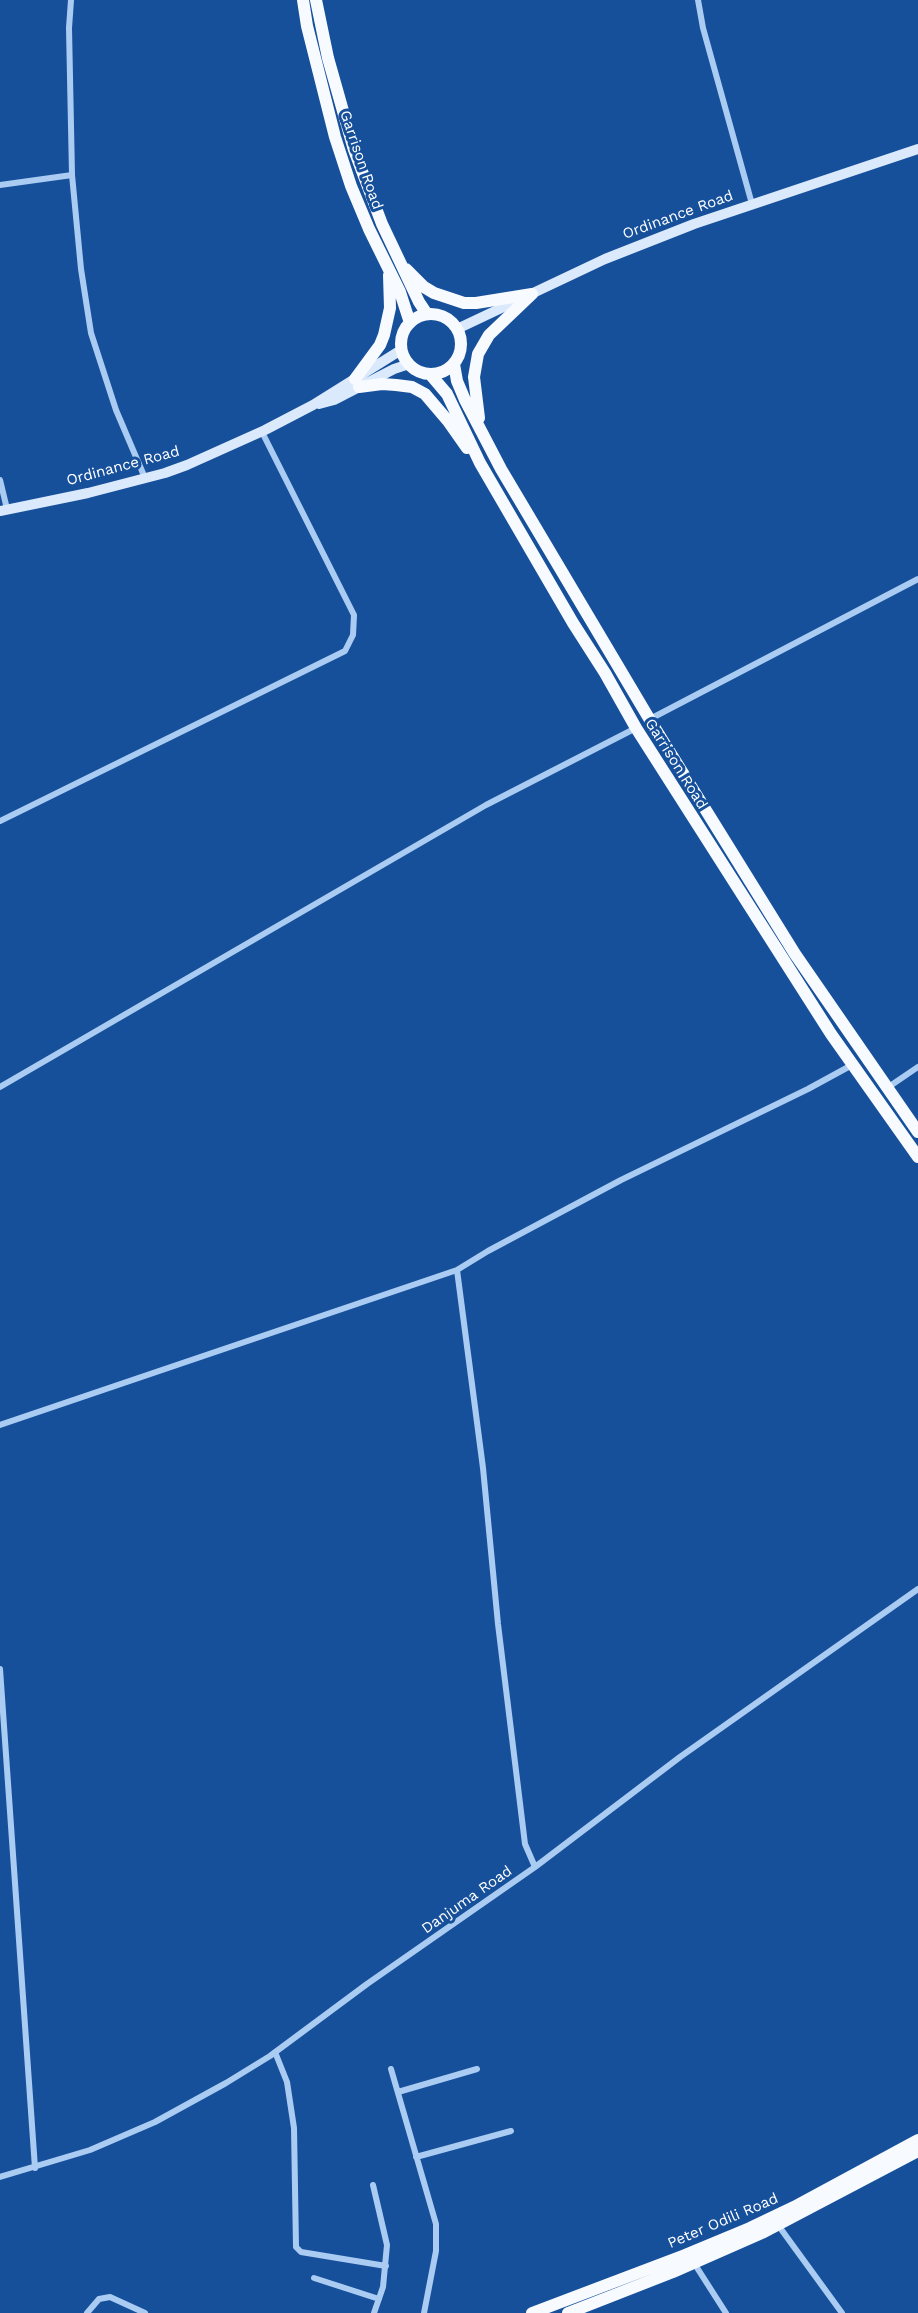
<!DOCTYPE html>
<style>
body{margin:0}
canvas{display:block;background:#16509b}
</style>
<canvas width="918" height="2313"></canvas>
<script>
const g = document.querySelector('canvas').getContext('2d');
g.lineJoin = 'round';
const toPath = rows => new Path2D(rows.map(r => 'M' + r).join(''));
function trace(path, color, width, dash) { g.strokeStyle = color; g.lineWidth = width; g.lineCap = dash ? 'butt' : 'round'; g.setLineDash(dash || []); g.stroke(path); }
function write(font, color, halo, rows, align = 'center') {
  g.font = font + ' "Work Sans",sans-serif'; g.lineWidth = 6; g.setLineDash([]); g.textBaseline = 'middle'; g.strokeStyle = halo; g.fillStyle = color; for (const [text, x, y, turn = 0] of rows) {
    g.save(); g.translate(x, y); g.rotate((+turn || 0) * Math.PI / 180); g.textAlign = isNaN(turn) ? turn : align; if (halo) g.strokeText(text, 0, 0); g.fillText(text, 0, 0); g.restore();
  }
}
const street = toPath([
 [71,0,69,28,72,175,81,269,91,333,116,410,145,478],
 [698,0,703,28,752,204],
 [0,185,72,175],
 [0,480,7,509],
 [650,719,918,579],
 [0,821,345,651,353,635,354,615,262,432],
 [0,1087,486,805,636,728],
 [887,1088,918,1067],
 [457,1270,483,1468,498,1624,525,1844,535,1867],
 [0,1425,457,1270,488,1251,621,1180,808,1089,852,1065],
 [0,1669,35,2168],
 [275,2052,287,2082,294,2128,296,2247,301,2252,386,2266],
 [391,2069,436,2224,436,2251,424,2313],
 [398,2092,477,2069],
 [416,2157,511,2131],
 [0,2177,90,2150,155,2122,226,2083,270,2056,367,1984,535,1867,680,1757,918,1589],
 [373,2185,387,2245,383,2287,374,2313],
 [778,2225,842,2313],
 [694,2263,726,2313],
 [314,2278,379,2299],
 [87,2313,99,2299,110,2297,145,2313]
]);
const secondary = toPath([
 [457,329,605,259,694,224,918,149],
 [319,404,334,400,394,369,409,364],
 [0,511,88,493,165,473,187,465,265,430,313,405,401,350]
]);
const primary = toPath([
 [303,0,307,26,335,137,351,186,369,229,400,292,410,323],
 [316,0,328,58,354,150,382,224,419,302,427,314],
 [406,269,424,287,434,293,464,303,476,303,532,294],
 '401 344a30 30 0 1 1 60 0a30 30 0 1 1-60 0Z',
 [454,364,457,381,465,400,501,469,650,720,795,954,918,1132],
 [430,374,447,394,480,463,573,623,605,673,636,728,831,1034,918,1157],
 [355,379,380,345,384,335,390,308,389,275],
 [359,387,382,384,396,385,412,387,425,394,448,421,467,448],
 [479,418,474,377,478,354,489,335,532,294],
 [532,2313,685,2255,750,2228,794,2207,918,2140],
 [568,2313,673,2272,764,2232,918,2151]
]);
const streetNames = [
 ["Garrison Road",361,160,71],
 ["Ordinance Road",678,215,-20],
 ["Ordinance Road",123,466,-15],
 ["Garrison Road",676,764,58],
 ["Danjuma Road",467,1900,-35],
 ["Peter Odili Road",723,2221,-23]
];
trace(street, '#abccf2', 6);
trace(secondary, '#dae9fc', 10);
trace(primary, '#f7faff', 12);
write('15px', '#fff', '#16509b', streetNames);
</script>
